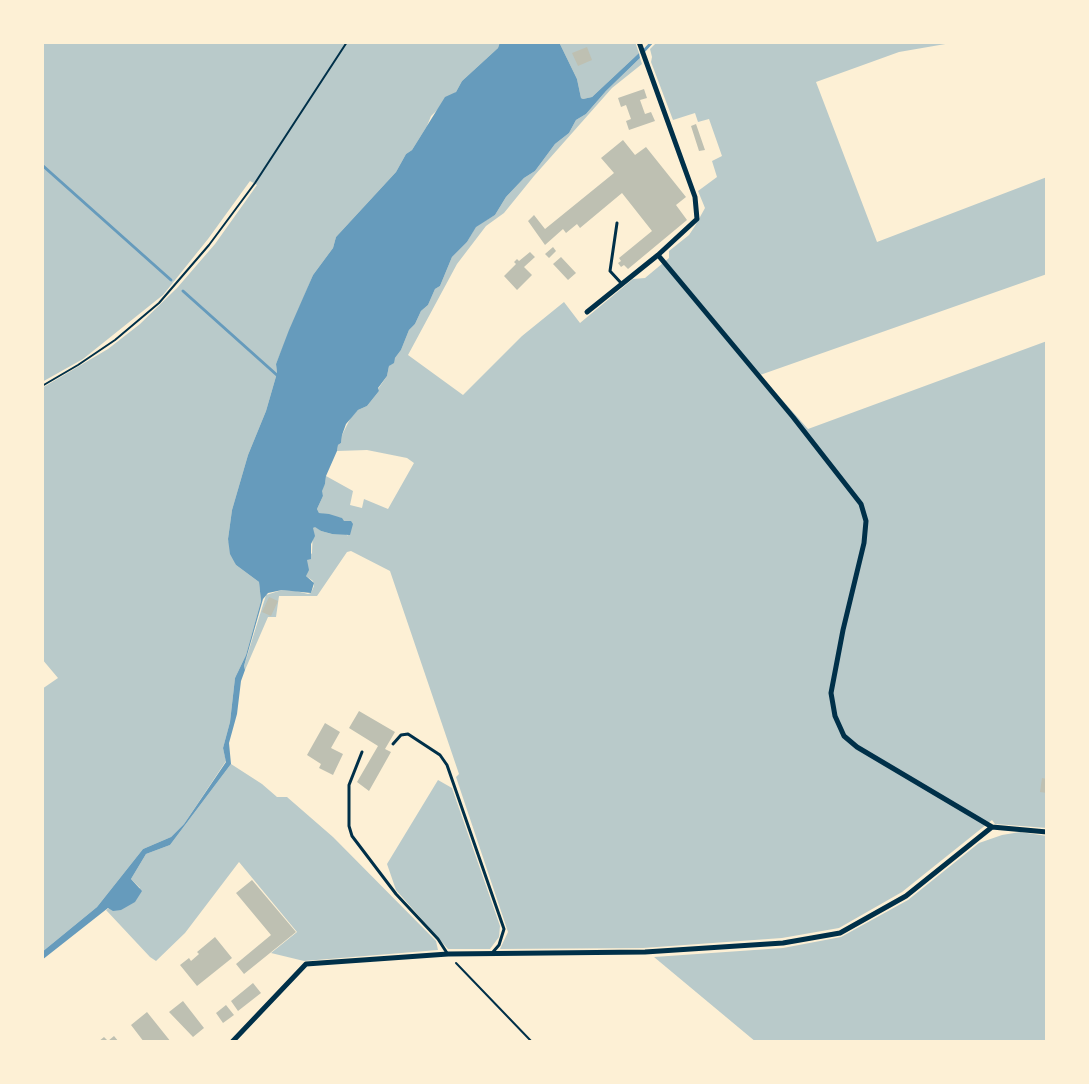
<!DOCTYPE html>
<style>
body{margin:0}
#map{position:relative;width:1089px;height:1084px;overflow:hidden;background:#fdf0d5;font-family:"Work Sans",sans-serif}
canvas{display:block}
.frame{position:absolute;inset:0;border:44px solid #fdf0d5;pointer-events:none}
</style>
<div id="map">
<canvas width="1089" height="1084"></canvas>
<div class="frame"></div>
</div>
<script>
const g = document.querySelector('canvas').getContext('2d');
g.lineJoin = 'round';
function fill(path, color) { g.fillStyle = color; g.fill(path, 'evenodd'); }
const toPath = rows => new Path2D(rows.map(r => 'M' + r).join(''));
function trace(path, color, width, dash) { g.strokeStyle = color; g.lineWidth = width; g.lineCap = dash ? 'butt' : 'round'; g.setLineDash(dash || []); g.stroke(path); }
const green = toPath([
 [42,42,500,42,498,48,462,81,456,92,431,116,427,126,412,150,406,154,396,172,336,237,333,248,313,275,276,364,277,373,266,411,248,455,232,510,228,539,236,565,259,582,261,601,246,655,235,678,230,722,223,748,226,761,184,824,171,837,143,849,97,907,42,952,42,689,58,678,42,659,42,388,108,349,140,324,177,288,215,244,257,185,250,181,208,239,163,295,83,359,42,382],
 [559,42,635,42,639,53,592,97,583,99,581,98,577,79],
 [657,42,957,42,899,52,816,82,877,242,1047,177,1047,274,760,375,808,429,1047,341,1047,828,995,824,992,820,902,892,839,928,782,938,643,948,500,949,508,932,503,917,456,777,459,774,390,571,351,551,347,552,317,596,279,596,276,617,268,617,245,670,244,666,266,595,282,590,296,591,308,594,311,593,314,586,313,581,306,576,307,560,312,553,313,528,315,526,321,531,332,534,345,533,348,536,341,518,319,513,317,509,323,496,321,491,325,484,326,476,353,491,350,505,362,508,364,499,388,509,414,463,407,458,367,450,337,451,338,445,341,443,342,435,351,417,358,410,367,406,379,391,378,389,387,376,389,366,401,350,409,330,415,324,421,311,428,305,435,289,440,286,452,257,467,242,476,226,495,215,506,197,524,178,535,171,555,144,569,133,576,120,586,114,606,91,640,58,642,64,612,88,534,176,504,213,486,226,457,264,408,355,463,395,522,336,564,302,580,323,633,279,645,278,669,258,669,251,689,235,695,226,705,208,698,191,717,177,712,161,722,156,709,119,698,122,695,113,673,120,651,62,652,57,650,49],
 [231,764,262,784,277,797,287,797,333,837,436,941,438,950,304,961,271,953,297,932,239,862,185,933,156,961,150,957,106,910,140,888,131,879,146,854,170,845],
 [438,780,452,788,500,926,499,937,490,949,448,949,396,890,387,864],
 [1020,832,1047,836,1047,1042,756,1042,654,957,783,948,841,937,908,900,979,843,1002,835]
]);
const water = toPath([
 [500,42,559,42,577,79,581,98,583,99,592,97,639,53,640,58,606,91,586,114,576,120,569,133,555,144,535,171,524,178,506,197,495,215,476,227,467,242,452,257,440,286,435,289,428,305,421,311,415,324,409,330,401,350,395,358,394,363,389,366,387,376,378,388,379,391,367,406,358,410,346,424,342,435,341,443,338,445,337,451,326,476,325,484,322,491,323,496,317,509,319,513,329,514,342,518,344,521,351,521,353,524,350,535,332,534,321,531,315,527,313,528,315,536,311,544,311,559,307,560,309,570,306,576,314,583,311,593,282,590,268,593,263,599,244,666,245,670,241,681,237,714,229,743,231,764,170,845,146,854,131,879,142,891,135,902,121,910,113,911,108,908,42,960,42,952,97,907,143,849,171,837,184,824,226,762,223,748,230,722,235,678,246,655,261,601,259,582,236,565,230,554,228,539,232,510,248,455,266,411,277,373,276,364,289,330,313,275,333,248,336,237,396,172,406,154,412,150,445,97,456,92,462,81,498,48]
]);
const stream = toPath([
 [642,53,652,42],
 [42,165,171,280],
 [183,291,278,376]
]);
const building = toPath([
 [587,47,592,60,578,66,572,53],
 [644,89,647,98,640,100,645,114,651,112,655,121,629,130,626,121,631,119,626,105,621,107,618,98],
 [696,124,705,150,699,151,691,126],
 [623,140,635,155,646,147,686,197,676,205,687,220,628,269,624,265,621,267,618,263,621,261,619,258,652,231,622,193,580,228,577,224,566,233,563,229,545,245,528,221,534,215,545,229,614,173,601,158],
 [553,247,556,251,549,258,545,254],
 [530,252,535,257,524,267,532,275,517,290,504,276,516,264,514,262,517,259,519,261],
 [561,257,576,273,568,280,553,264],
 [269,597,278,601,271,616,262,612],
 [359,711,395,732,385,749,391,752,369,791,357,782,378,746,349,728],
 [325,723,340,732,331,748,343,754,333,775,319,768,321,764,307,755],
 [1042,778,1047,779,1047,793,1040,792],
 [252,880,296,932,244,974,236,964,271,935,236,893],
 [215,937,232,958,197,986,180,965,189,958,191,961,199,954,197,952],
 [253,983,261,993,238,1011,231,1001],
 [183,1001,204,1028,193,1037,169,1012],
 [226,1005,234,1015,223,1023,216,1013],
 [147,1012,171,1042,144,1042,131,1025],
 [114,1036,119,1042,98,1042,104,1037,108,1041]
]);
const path = toPath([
 [42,386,78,365,115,340,159,303,209,245,255,183,347,42],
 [456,963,532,1042]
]);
const service = toPath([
 [617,223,610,271,622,284],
 [393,744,401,735,408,734,440,755,447,765,504,929,499,945,493,952],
 [362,752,349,785,349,826,352,836,396,894,438,939,447,953]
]);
const minor = toPath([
 [639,42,695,197,697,219,658,255,793,417,861,504,866,521,864,543,843,630,831,693,835,716,844,736,857,747,992,827],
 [587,312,658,255],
 [232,1042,306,964,448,954,645,952,783,943,840,933,906,896,992,827,1047,832]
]);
fill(green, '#b9caca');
fill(water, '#669bbc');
trace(stream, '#669bbc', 3);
fill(building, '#bec0b2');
trace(path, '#003049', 2);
trace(service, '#003049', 3);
trace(minor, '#003049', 5);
</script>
